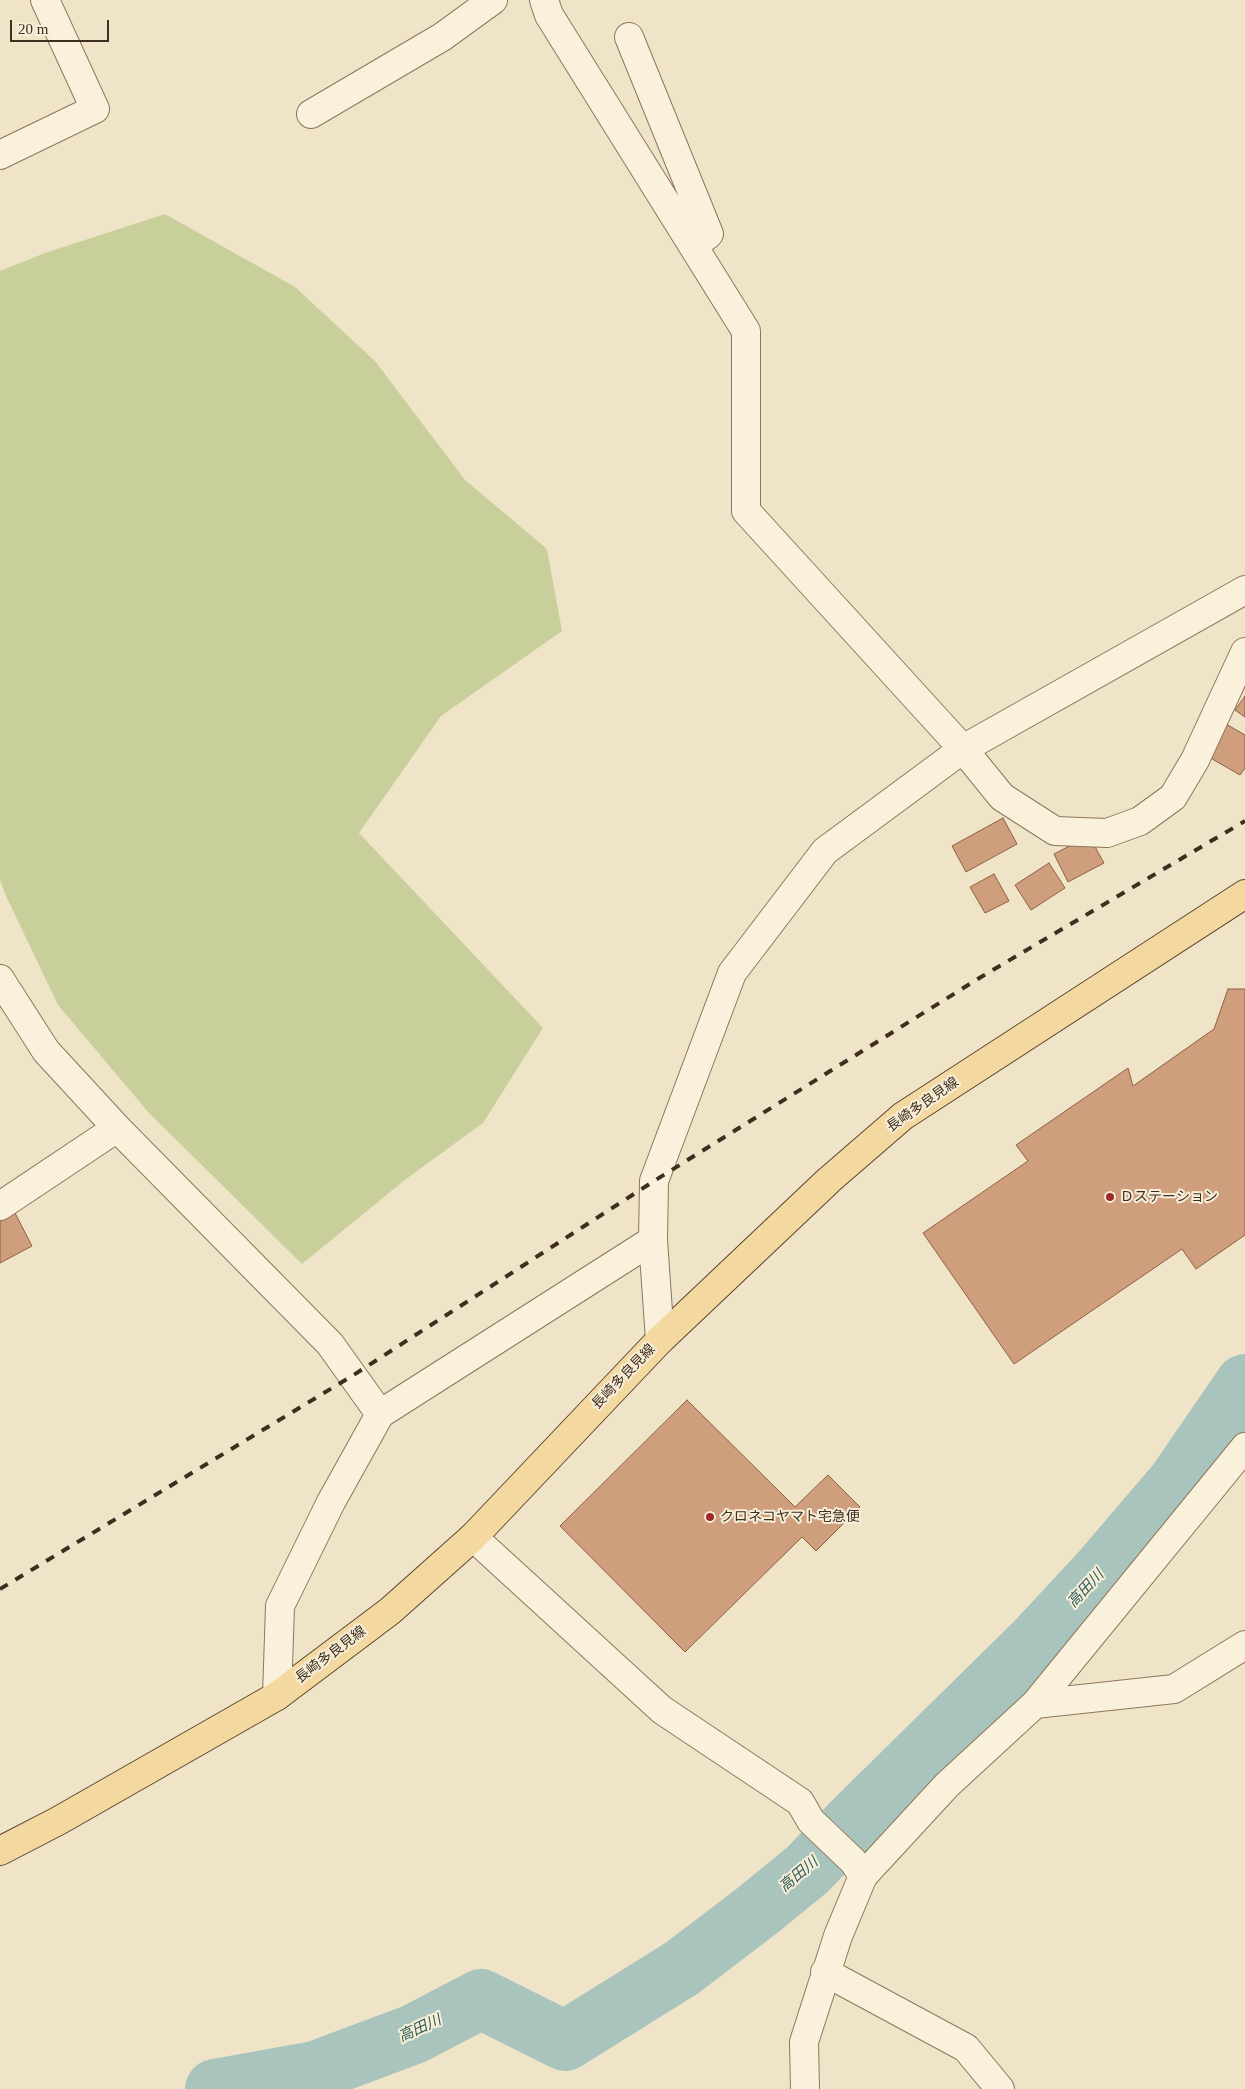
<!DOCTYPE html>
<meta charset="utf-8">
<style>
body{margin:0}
#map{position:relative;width:1245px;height:2089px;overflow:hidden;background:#f0e4c8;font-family:"Times New Roman",serif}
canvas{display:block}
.scale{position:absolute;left:10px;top:20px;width:99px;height:22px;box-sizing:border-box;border:2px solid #3d2e20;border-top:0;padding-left:6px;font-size:15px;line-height:18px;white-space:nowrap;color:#3d2e20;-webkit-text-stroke:4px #f7eed8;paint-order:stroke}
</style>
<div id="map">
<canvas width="1245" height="2089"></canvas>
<div class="scale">20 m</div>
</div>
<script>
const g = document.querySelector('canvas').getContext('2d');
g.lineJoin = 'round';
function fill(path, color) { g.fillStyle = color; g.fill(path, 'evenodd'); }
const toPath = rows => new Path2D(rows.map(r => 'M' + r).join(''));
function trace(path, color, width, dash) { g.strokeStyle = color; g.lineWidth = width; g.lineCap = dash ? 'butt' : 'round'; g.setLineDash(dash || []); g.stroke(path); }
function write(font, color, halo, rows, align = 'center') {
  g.font = font + ' "Times New Roman","Noto Sans JP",serif'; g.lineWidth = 4; g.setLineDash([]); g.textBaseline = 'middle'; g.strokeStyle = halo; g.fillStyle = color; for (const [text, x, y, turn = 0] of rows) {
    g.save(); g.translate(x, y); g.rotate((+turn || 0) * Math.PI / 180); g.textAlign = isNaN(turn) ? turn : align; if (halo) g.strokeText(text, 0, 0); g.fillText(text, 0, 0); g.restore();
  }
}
const green = toPath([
 [165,214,295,287,375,361,465,480,547,549,562,631,441,716,359,833,543,1028,483,1123,406,1179,302,1264,149,1113,58,1005,6,896,0,880,0,271,45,253]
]);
const river = toPath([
 [215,2089,315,2071,414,2034,481,1999,565,2041,682,1968,758,1910,807,1870,853,1822,1036,1642,1101,1572,1177,1483,1245,1384]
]);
const building = toPath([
 [1245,696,1245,717,1235,710,1245,696],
 [1226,724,1245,735,1245,768,1240,775,1207,756,1226,724],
 [1003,818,1017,844,966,872,952,846,1003,818],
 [1089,836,1104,863,1068,882,1054,854,1089,836],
 [1049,863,1065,888,1031,910,1015,885,1049,863],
 [994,874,1009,901,985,913,970,887,994,874],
 [1228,989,1245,989,1245,1235,1196,1269,1182,1249,1014,1364,923,1233,1028,1161,1016,1145,1128,1068,1133,1086,1214,1029,1228,989],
 [15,1213,32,1246,0,1263,0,1221,15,1213],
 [687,1400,795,1507,828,1475,860,1507,816,1551,802,1537,685,1652,560,1526,687,1400]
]);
const minor = toPath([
 [544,0,549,15,746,331,746,511,963,749,1002,797,1055,831,1107,833,1140,821,1173,797,1195,760,1245,652],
 [629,37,709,234,693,246],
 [311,114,442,37,493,0],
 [0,155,95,109,45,0],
 [0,979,46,1051,117,1128,330,1344,380,1414],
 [0,1206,117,1128],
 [660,1340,653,1240,654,1181,732,973,825,851,963,749,1245,590],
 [473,1537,662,1710,800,1802,811,1821,853,1861,863,1876],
 [277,1696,280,1606,331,1502,380,1414,653,1240],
 [1035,1704,1245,1447],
 [825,1972,966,2048,1000,2089],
 [805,2089,804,2042,838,1936,863,1876,947,1785,1035,1704,1174,1689,1245,1645]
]);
const primary = toPath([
 [0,1851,58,1821,277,1696,390,1611,473,1537,660,1340,829,1180,903,1116,1245,894]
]);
const rail = toPath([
 [0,1589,352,1376,654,1181,981,977,1245,821]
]);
const markers = [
 [1110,1197,5,"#9e2a2b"],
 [710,1517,5,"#9e2a2b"]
];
const streetNames = [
 ["長崎多良見線",923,1105,-35],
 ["長崎多良見線",624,1377,-46],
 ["長崎多良見線",331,1655,-37]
];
const poiNames = [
 ["Ｄステーション",1120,1197],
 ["クロネコヤマト宅急便",720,1517]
];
const waterNames = [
 ["高田川",1086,1589,-47],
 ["高田川",799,1875,-40],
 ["高田川",420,2029,-25]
];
fill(green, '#c9cf9b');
trace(river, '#a9c4bc', 60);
fill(building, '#cf9f7d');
trace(building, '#8d5f41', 1);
trace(minor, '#8d765c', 30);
trace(primary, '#5b4430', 30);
trace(minor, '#faf1dc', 28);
trace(primary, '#f3d9a0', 28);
trace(rail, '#3d2e20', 4, [9, 9]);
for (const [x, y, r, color] of markers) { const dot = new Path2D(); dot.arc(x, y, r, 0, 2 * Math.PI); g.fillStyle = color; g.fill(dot); trace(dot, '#f7eed8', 2); }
write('14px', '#3d2e20', '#f7eed8', streetNames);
write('14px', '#3d2e20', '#f7eed8', poiNames, 'left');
write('italic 15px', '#2f5d5a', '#f7eed8', waterNames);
</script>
